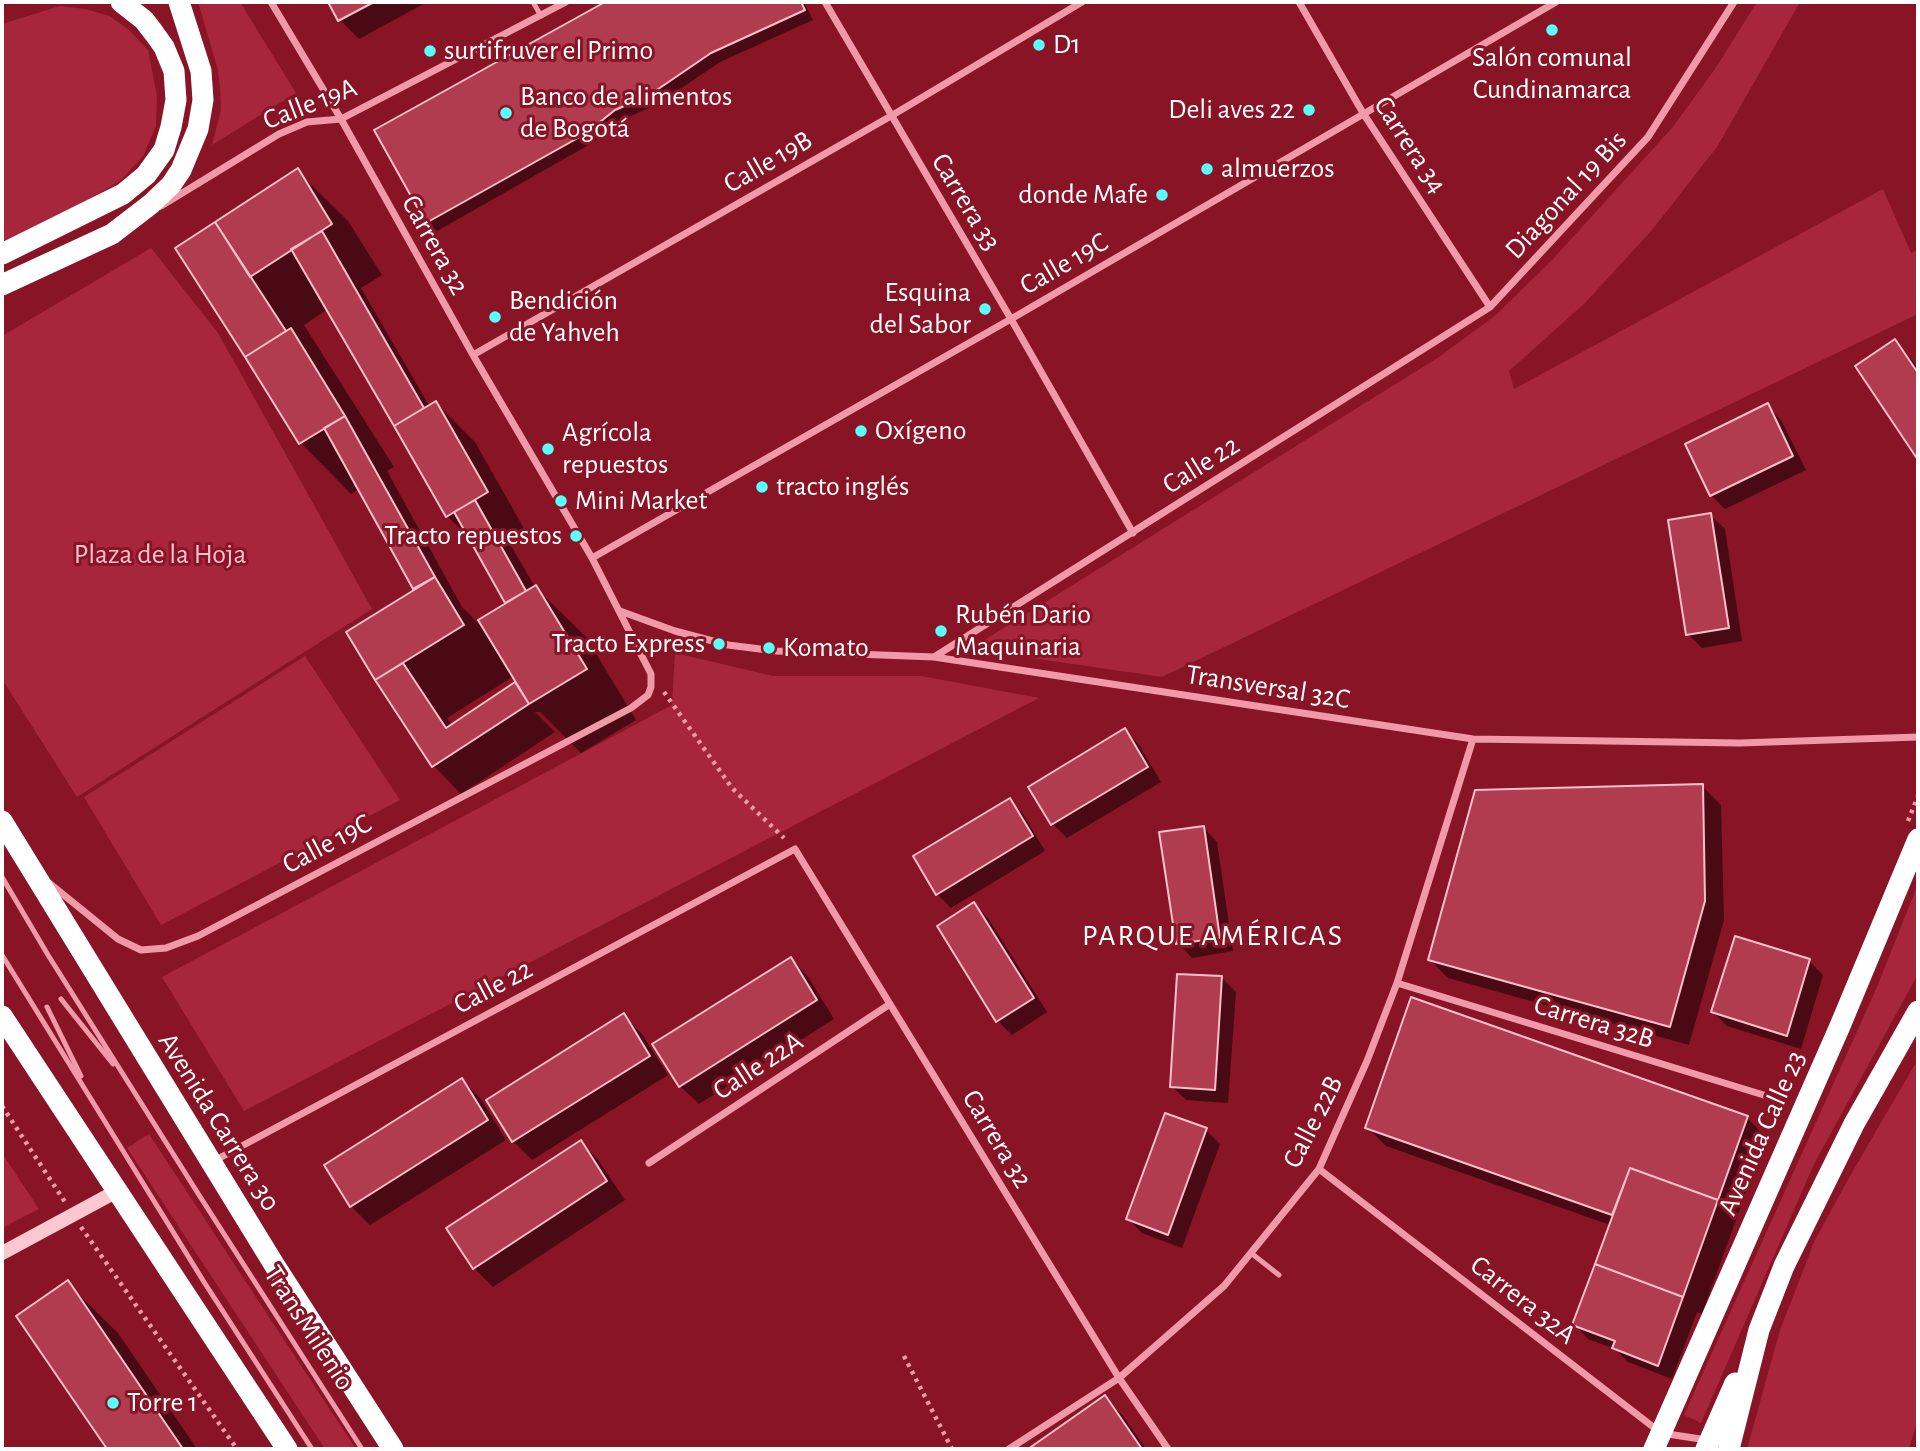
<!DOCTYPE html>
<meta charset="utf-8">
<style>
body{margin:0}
#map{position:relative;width:1920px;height:1451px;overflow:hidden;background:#891425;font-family:"Alegreya Sans",sans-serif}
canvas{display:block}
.frame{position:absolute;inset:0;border:4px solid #fff;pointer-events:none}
</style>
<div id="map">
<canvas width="1920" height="1451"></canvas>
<div class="frame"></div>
</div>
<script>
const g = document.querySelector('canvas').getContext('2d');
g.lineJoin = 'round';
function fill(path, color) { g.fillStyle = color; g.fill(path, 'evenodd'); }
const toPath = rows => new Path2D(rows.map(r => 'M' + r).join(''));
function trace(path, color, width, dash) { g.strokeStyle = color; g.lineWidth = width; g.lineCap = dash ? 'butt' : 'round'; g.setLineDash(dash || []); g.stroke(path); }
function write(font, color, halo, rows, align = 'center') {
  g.font = font + ' "Alegreya Sans",sans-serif'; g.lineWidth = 6; g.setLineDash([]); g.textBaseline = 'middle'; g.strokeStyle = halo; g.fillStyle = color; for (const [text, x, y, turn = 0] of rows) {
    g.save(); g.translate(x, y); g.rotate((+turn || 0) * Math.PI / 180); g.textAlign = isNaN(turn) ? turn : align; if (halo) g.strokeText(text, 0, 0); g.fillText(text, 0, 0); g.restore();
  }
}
const green = toPath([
 [198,2,240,2,296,93,212,145,221,110,220,88,218,70],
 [1757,2,1800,2,1717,147,1652,230,1585,303,1509,371,1514,389,1883,189,1911,253,1918,250,1918,314,1162,677,970,649,1439,357,1496,315,1553,259,1672,128,1715,69],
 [60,6,85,9,110,16,129,30,148,50,157,96,156,126,143,156,120,181,82,203,2,242,2,24],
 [151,248,218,333,372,609,77,797,2,679,2,336],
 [675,653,773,676,921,676,1039,698,244,1111,162,977,672,705],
 [305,656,400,800,161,925,84,797],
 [1918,884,1918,974,1814,1164,1701,1423,1684,1415,1877,987],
 [1918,1059,1918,1419,1909,1449,1747,1449,1780,1330,1815,1240,1850,1176],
 [149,1134,242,1276,356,1449,325,1449,127,1148],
 [2,1153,39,1209,2,1228]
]);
const shadow = toPath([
 [330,2,427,2,359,39,340,20],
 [609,2,804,2,813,20,720,62,658,104,624,119,594,142,437,231,428,222,376,131],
 [297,171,348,221,382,275,361,288,430,407,436,403,475,442,526,532,509,542,535,587,586,637,636,720,581,753,540,712,535,712,555,732,461,794,434,766,348,632,417,590,360,488,351,494,301,443,177,248],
 [328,309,447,516,472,540,508,603,485,630,462,607,387,471,394,467,304,325],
 [514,676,521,689,515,684,452,725,447,718],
 [1895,341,1918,367,1918,457,1857,367],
 [1767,406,1781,420,1806,470,1725,509,1711,495],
 [1710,515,1725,529,1742,641,1702,648,1688,634],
 [1125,730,1139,745,1161,782,1067,838,1053,824,1031,787],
 [1702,786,1721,805,1724,920,1689,1045,1448,978,1429,959],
 [1009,800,1023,814,1045,851,951,908,937,894],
 [1203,827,1217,842,1233,951,1192,958,1178,943],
 [974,904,988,918,1047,1012,1012,1035,998,1021],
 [791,959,809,978,834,1019,699,1104,680,1086],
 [1809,961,1823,975,1801,1049,1727,1026,1713,1012],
 [1222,978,1236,992,1228,1103,1186,1100,1172,1086],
 [623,1015,642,1034,668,1075,532,1160,513,1141],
 [462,1080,481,1099,506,1140,370,1225,351,1206,326,1165],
 [1747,1118,1766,1137,1702,1314,1697,1312,1672,1379,1628,1362,1615,1349,1588,1339,1574,1324,1610,1225,1386,1146,1367,1127],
 [1206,1130,1220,1144,1182,1248,1142,1233,1128,1219],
 [581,1142,599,1161,625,1200,493,1287,474,1268,449,1229],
 [67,1283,118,1333,197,1449,109,1449,19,1316],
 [1105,1398,1123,1416,1146,1449,1031,1449]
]);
const building = toPath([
 [328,2,374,2,338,21,328,2],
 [605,2,801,2,805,10,711,53,648,96,615,110,585,134,426,223,374,130,605,2],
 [298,168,332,224,250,277,215,222,298,168],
 [215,222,286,331,245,357,175,248,215,222],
 [322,231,424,408,394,426,291,249,322,231],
 [291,328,345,416,299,444,245,357,291,328],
 [1895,339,1918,373,1918,460,1855,366,1895,339],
 [436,401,488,492,446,517,394,426,436,401],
 [1768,403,1793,456,1710,496,1685,444,1768,403],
 [345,416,435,577,413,589,324,428,345,416],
 [475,500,526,591,505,603,454,512,475,500],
 [1711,513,1729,628,1686,635,1668,520,1711,513],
 [435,577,464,625,375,680,346,632,435,577],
 [536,585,587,669,529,704,478,620,536,585],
 [403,663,446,728,515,682,529,704,432,767,375,680,403,663],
 [1125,728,1148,767,1051,825,1028,787,1125,728],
 [1703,784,1705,901,1670,1027,1428,960,1475,790,1703,784],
 [1010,798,1033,836,936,895,913,856,1010,798],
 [1204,826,1220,938,1176,944,1159,832,1204,826],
 [974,902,1034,998,996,1022,937,926,974,902],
 [1735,936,1810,959,1787,1036,1711,1012,1735,936],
 [791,957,817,1000,679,1087,652,1044,791,957],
 [1177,974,1222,976,1215,1090,1170,1087,1177,974],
 [1411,997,1748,1116,1718,1200,1630,1168,1612,1215,1365,1128,1411,997],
 [624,1013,650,1056,512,1142,486,1100,624,1013],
 [462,1078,488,1120,350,1207,324,1165,462,1078],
 [1165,1113,1207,1128,1168,1235,1126,1219,1165,1113],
 [581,1140,607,1181,473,1269,446,1228,581,1140],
 [1630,1168,1718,1200,1683,1297,1595,1264,1630,1168],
 [1595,1264,1683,1297,1658,1366,1612,1348,1615,1341,1572,1325,1595,1264],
 [68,1280,183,1449,107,1449,16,1316,68,1280],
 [1105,1395,1142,1449,1028,1449,1105,1395]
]);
const path = toPath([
 [664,692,732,788,784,838],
 [1908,821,1918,796],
 [2,1106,65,1202],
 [81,1227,237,1449],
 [904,1356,952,1449]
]);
const lane = toPath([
 [533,2,541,16],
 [2,877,48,955,199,1195,362,1449],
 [2,955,204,1282,312,1449],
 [61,999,113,1064],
 [47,1007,81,1076],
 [1251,1253,1279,1275]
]);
const street = toPath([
 [825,2,1011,319,1133,533],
 [1299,2,1363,113,1490,307],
 [161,206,279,134,307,122,341,119,566,2],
 [473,355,891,116,1082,2],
 [592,558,1011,319,1556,2],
 [620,611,675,631,728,645,776,651,934,657,1473,739,1740,743,1918,737],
 [934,657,1490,307,1648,137,1734,2],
 [49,883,118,939,141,950,166,948,198,936,631,708,648,695,651,687,651,674,592,558,473,355,341,119,271,2],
 [1397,983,1780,1100],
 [212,1162,795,849,1119,1378,1168,1449],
 [649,1163,890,1004],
 [1319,1169,1661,1433,1707,1440],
 [1009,1449,1119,1378,1224,1286,1319,1169,1367,1061,1397,983,1473,739]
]);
const secondary = toPath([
 [2,1253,117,1191]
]);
const highway = toPath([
 [2,254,123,194,146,175,164,150,171,127,176,100,174,71,164,47,154,33,144,20,121,2],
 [2,285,112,234,151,204,171,185,181,170,198,129,203,100,201,71,179,2],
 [2,821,275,1266,393,1449],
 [2,1016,287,1449],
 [1654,1449,1840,1026,1918,839],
 [1706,1449,1735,1383],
 [1729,1449,1759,1330,1784,1266,1854,1124,1918,1011]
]);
const markers = [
 [1552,30,7,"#59ffff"],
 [1039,45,7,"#59ffff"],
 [430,51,7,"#59ffff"],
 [1309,110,7,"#59ffff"],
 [506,113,7,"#59ffff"],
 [1207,169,7,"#59ffff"],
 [1162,195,7,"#59ffff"],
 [985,309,7,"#59ffff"],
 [495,317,7,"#59ffff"],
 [861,431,7,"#59ffff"],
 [548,449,7,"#59ffff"],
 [762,487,7,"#59ffff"],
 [561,501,7,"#59ffff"],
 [576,536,7,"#59ffff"],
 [941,631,7,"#59ffff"],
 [719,644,7,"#59ffff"],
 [769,648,7,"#59ffff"],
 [113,1403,7,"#59ffff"]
];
const poiNames = [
 ["D1",1053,45],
 ["surtifruver el Primo",444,51],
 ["Salón comunal",1552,58,"center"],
 ["Cundinamarca",1552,90,"center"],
 ["Banco de alimentos",520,97],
 ["de Bogotá",520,129],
 ["Deli aves 22",1295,110,"right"],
 ["almuerzos",1221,169],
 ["donde Mafe",1148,195,"right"],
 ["Esquina",971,293,"right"],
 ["del Sabor",971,325,"right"],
 ["Bendición",509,301],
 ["de Yahveh",509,333],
 ["Oxígeno",875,431],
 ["Agrícola",562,433],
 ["repuestos",562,465],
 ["tracto inglés",776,487],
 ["Mini Market",575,501],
 ["Tracto repuestos",562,536,"right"],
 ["Rubén Dario",955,615],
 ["Maquinaria",955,647],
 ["Tracto Express",705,644,"right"],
 ["Komato",783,648],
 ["Torre 1",127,1403]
];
const streetNames = [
 ["Calle 19A",310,104,-21],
 ["Carrera 34",1410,145,57],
 ["Calle 19B",768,162,-30],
 ["Diagonal 19 Bis",1566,195,-47],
 ["Carrera 33",966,202,59],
 ["Carrera 32",435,245,61],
 ["Calle 19C",1064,264,-30],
 ["Calle 22",1201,465,-32],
 ["Transversal 32C",1268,687,9],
 ["Calle 19C",327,844,-28],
 ["Calle 22",493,987,-28],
 ["Carrera 32B",1594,1022,17],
 ["Calle 22A",758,1066,-33],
 ["Avenida Carrera 30",219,1122,58],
 ["Calle 22B",1313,1122,-63],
 ["Avenida Calle 23",1762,1133,-66],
 ["Carrera 32",997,1139,59],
 ["Carrera 32A",1523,1300,38],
 ["TransMilenio",309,1328,57]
];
const parkNames = [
 ["Plaza de la Hoja",160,555]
];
const neighbourhoodNames = [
 ["PARQUE AMÉRICAS",1213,936]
];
fill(green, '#a8263b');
fill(shadow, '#0007');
fill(building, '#b23c4f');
trace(building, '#fbc0ca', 2);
trace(path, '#f09aa8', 4.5, [3.5, 5]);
trace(lane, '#f09aa8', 5);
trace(street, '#f09aa8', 7);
trace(secondary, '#fbc8cf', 14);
trace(highway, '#fff', 21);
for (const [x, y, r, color] of markers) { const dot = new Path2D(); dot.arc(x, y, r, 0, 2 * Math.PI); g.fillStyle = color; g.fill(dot); trace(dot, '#891425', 2.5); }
write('28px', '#fff', '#891425', poiNames, 'left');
write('28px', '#fff', '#891425', streetNames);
write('28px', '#fbc0ca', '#891425', parkNames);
g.letterSpacing = '2px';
write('30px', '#fff', '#891425', neighbourhoodNames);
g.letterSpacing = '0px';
</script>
